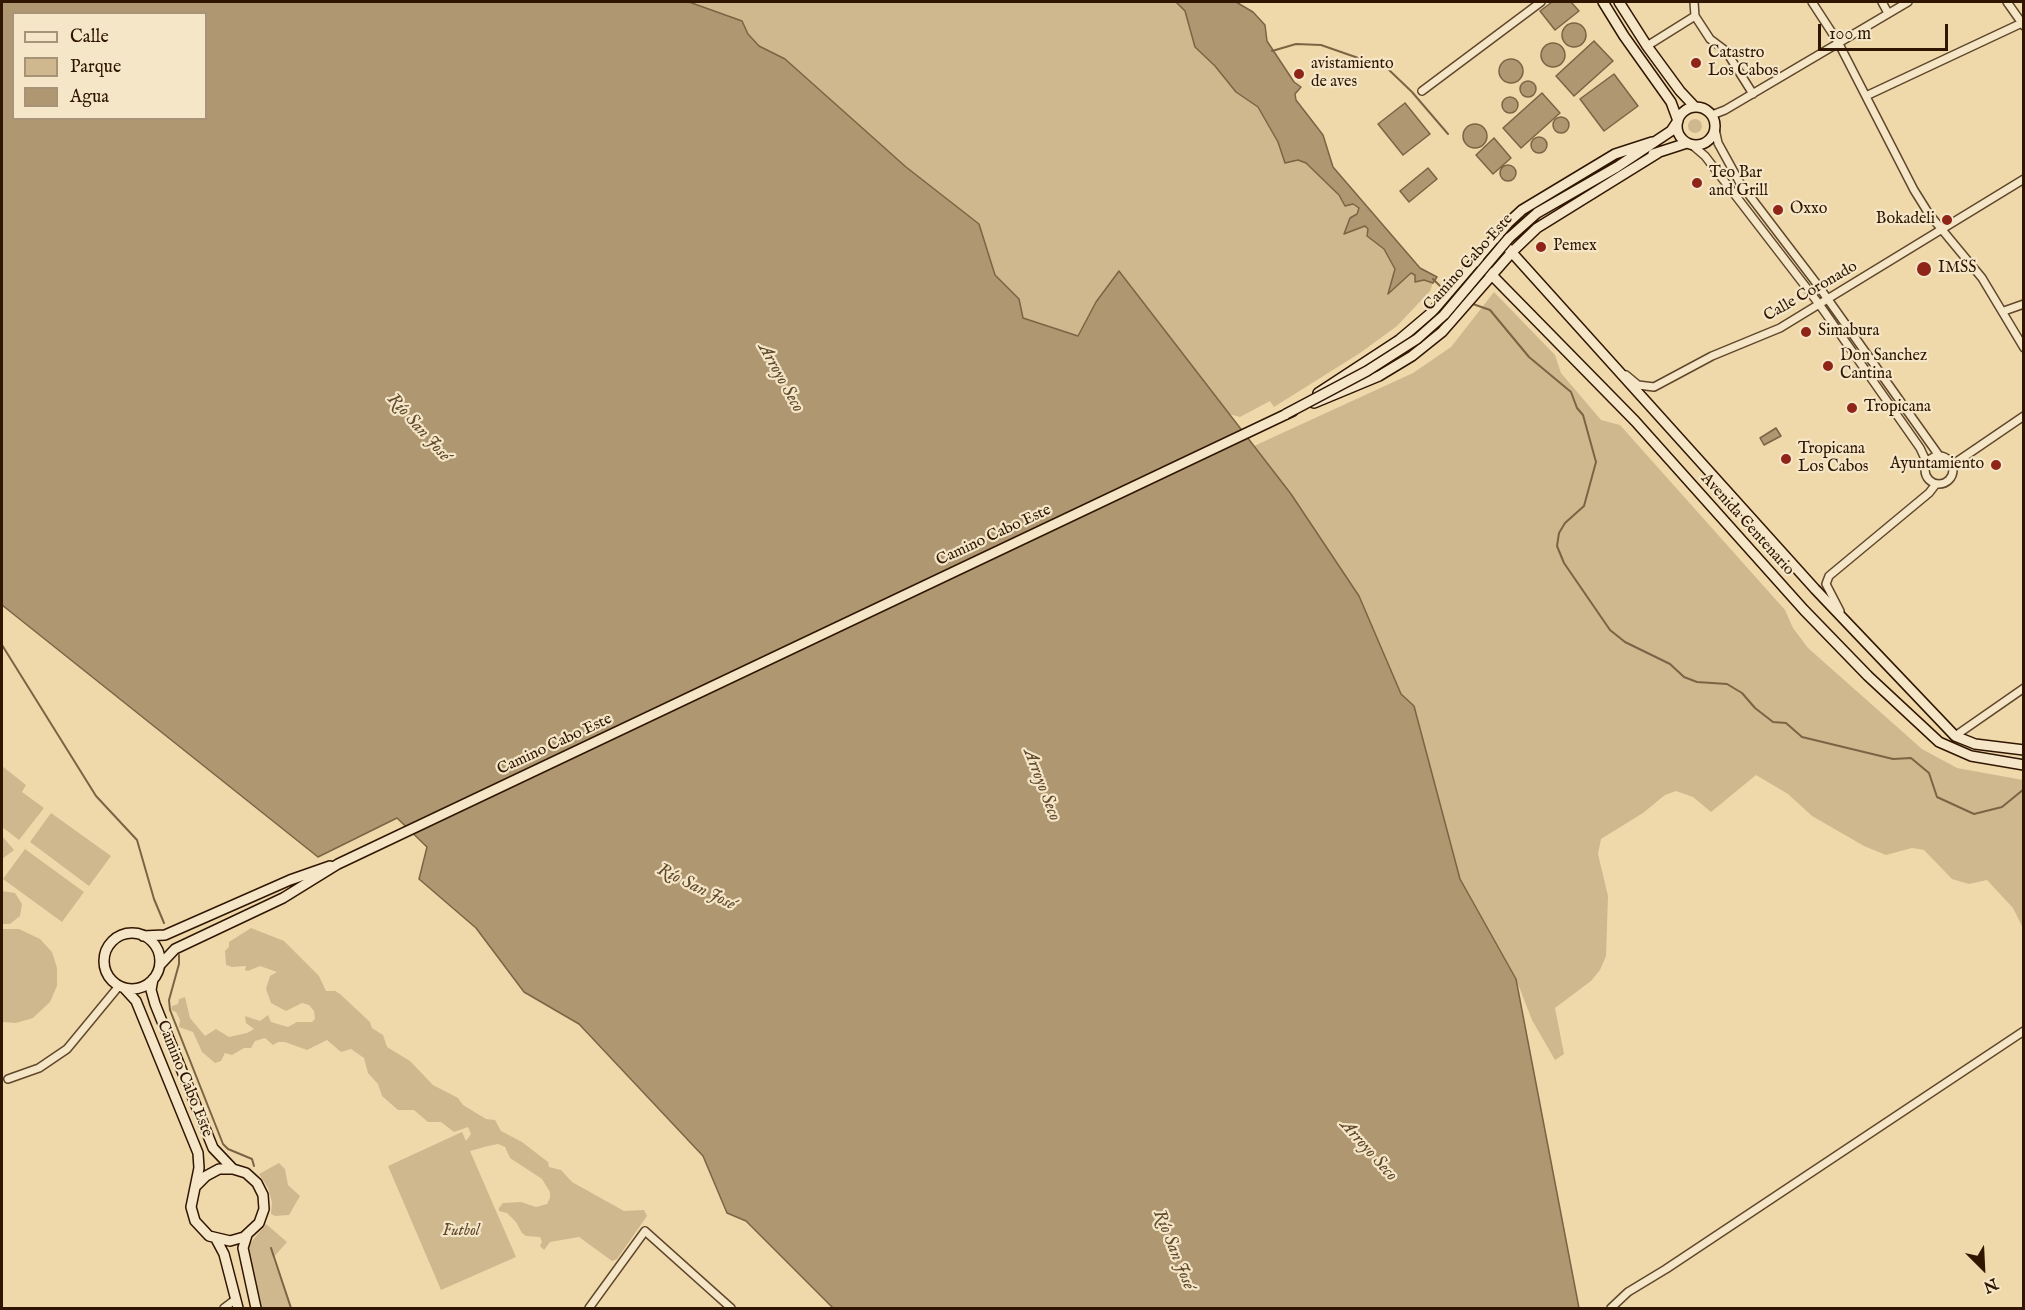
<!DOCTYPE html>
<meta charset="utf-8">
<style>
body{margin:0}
#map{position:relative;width:2025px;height:1310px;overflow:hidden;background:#efd9ab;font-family:"IM FELL English",serif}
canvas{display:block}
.frame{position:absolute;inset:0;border:3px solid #301600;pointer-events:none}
.legend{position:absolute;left:12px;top:12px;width:195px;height:108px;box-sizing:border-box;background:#f5e6c8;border:2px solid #a69378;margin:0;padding:8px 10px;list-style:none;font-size:18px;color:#301600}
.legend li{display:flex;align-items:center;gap:12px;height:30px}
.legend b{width:30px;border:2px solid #a69378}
.north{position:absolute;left:1953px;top:1238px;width:60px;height:60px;-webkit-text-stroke:4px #f5e6c8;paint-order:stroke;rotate:156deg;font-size:16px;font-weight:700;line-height:24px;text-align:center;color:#301600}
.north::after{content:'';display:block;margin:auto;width:21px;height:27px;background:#301600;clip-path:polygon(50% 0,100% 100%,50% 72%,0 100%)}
.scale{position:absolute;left:1818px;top:24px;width:130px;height:27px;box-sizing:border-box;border:3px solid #301600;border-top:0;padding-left:8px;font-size:18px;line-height:21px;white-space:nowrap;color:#301600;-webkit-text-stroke:4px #f5e6c8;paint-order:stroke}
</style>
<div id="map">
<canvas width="2025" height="1310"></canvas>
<div class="frame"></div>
<ul class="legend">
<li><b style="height:8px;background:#f5e6c8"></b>Calle</li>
<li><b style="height:16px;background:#cfb88e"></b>Parque</li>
<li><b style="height:16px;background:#ae9771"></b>Agua</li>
</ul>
<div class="north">N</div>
<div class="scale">100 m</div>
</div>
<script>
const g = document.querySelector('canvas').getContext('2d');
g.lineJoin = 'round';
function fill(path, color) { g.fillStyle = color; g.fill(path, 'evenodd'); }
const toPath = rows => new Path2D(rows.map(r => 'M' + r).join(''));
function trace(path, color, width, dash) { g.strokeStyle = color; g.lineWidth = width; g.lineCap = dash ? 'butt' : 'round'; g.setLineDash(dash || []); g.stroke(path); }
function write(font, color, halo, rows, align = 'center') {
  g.font = font + ' "IM FELL English",serif'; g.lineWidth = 4.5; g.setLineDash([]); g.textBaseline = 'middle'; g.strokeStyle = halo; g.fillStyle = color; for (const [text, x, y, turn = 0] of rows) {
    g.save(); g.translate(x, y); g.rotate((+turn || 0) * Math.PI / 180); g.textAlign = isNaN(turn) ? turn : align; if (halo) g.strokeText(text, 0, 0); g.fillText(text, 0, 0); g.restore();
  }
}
const green = toPath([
 [2,2,1176,2,1185,11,1195,47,1215,66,1236,92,1258,107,1278,142,1285,163,1298,160,1306,163,1339,195,1345,206,1353,204,1359,208,1345,234,1365,226,1368,229,1367,236,1384,249,1395,269,1388,293,1412,273,1433,283,1430,291,1397,326,1360,353,1274,407,1270,401,1240,417,1229,414,1120,271,1096,302,1078,336,1023,318,1019,299,995,275,979,224,906,167,816,88,415,809,318,857,2,605,2,235,206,118,206,14,14,14],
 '1688 126a7 7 0 1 1 14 0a7 7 0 1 1-14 0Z',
 [1494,292,1555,355,1561,373,1601,420,1620,425,1785,610,1793,628,1808,648,1922,749,1957,768,2023,780,2023,928,2013,908,1987,880,1969,884,1952,879,1924,850,1912,848,1886,855,1864,846,1812,816,1788,794,1756,775,1711,812,1693,797,1676,791,1665,795,1643,813,1601,839,1598,854,1608,896,1606,956,1600,970,1591,981,1555,1008,1564,1054,1555,1060,1532,1020,1516,979,1460,879,1414,706,1401,694,1359,596,1291,494,1254,446,1413,373,1451,347],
 [2,766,26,785,22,792,44,808,19,840,2,827],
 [51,813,111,856,89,886,30,842],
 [2,836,14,850,2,859],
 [25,849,84,892,62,922,3,879],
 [2,891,15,893,22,904,20,916,10,924,2,924],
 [251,928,284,941,319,976,326,991,335,991,340,994,370,1022,372,1028,383,1035,387,1047,410,1061,433,1085,458,1098,463,1105,486,1119,495,1120,501,1131,522,1142,548,1162,549,1167,561,1170,572,1182,624,1211,644,1210,647,1216,617,1259,612,1261,579,1237,550,1242,544,1250,540,1246,542,1242,540,1237,526,1236,522,1233,516,1222,507,1213,499,1211,499,1208,503,1203,521,1202,536,1207,547,1204,550,1198,550,1192,542,1179,510,1158,505,1147,498,1144,488,1146,470,1151,516,1257,441,1290,388,1166,462,1132,466,1141,471,1134,468,1127,454,1132,441,1122,428,1122,414,1110,398,1110,382,1096,378,1084,368,1073,364,1058,351,1049,341,1052,327,1040,307,1050,285,1042,278,1042,273,1045,265,1038,255,1041,251,1048,244,1048,232,1055,225,1053,221,1061,215,1063,202,1052,193,1032,179,1027,180,1020,176,1012,171,1010,172,1006,178,1004,179,999,185,997,190,1018,205,1036,216,1029,229,1037,247,1033,254,1029,246,1023,245,1016,260,1021,268,1015,271,1022,288,1027,297,1022,312,1022,315,1019,314,1011,309,1005,302,1003,286,1011,271,1003,266,989,270,976,277,972,260,966,248,971,245,970,246,966,232,967,226,965,225,951,229,947,229,942],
 [2,929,19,929,40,939,52,952,57,968,57,986,50,1002,33,1018,16,1023,2,1022],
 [279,1163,285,1169,288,1185,300,1196,289,1215,275,1216,271,1214,272,1202,268,1188,259,1174],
 [266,1224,287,1242,273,1258,291,1308,261,1308,248,1246]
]);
const water = toPath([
 [2,2,689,2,742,21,748,34,759,46,785,59,906,167,979,224,995,275,1019,299,1023,318,1078,336,1096,302,1119,271,1291,494,1359,596,1401,694,1414,706,1460,879,1516,979,1579,1308,833,1308,746,1221,727,1213,703,1156,579,1024,524,992,476,928,419,879,427,847,397,818,318,857,2,605,2,2],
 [14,14,206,14,206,118,14,118,14,14],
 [1176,2,1236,2,1253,12,1265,25,1267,41,1294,82,1301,87,1295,94,1296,100,1323,135,1333,167,1420,268,1437,277,1433,283,1424,280,1415,282,1415,275,1411,273,1388,294,1395,269,1384,249,1367,236,1368,229,1365,226,1344,234,1350,218,1357,214,1359,208,1353,204,1345,206,1339,195,1306,163,1298,160,1285,163,1278,142,1258,107,1236,92,1215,66,1195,47,1185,11,1176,2],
 [1552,2,1571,2,1579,11,1555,30,1540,11,1552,2],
 '1562 35a12 12 0 1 1 24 0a12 12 0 1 1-24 0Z',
 [1594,41,1613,61,1574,96,1556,76,1594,41],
 '1541 55a12 12 0 1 1 24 0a12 12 0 1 1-24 0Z',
 '1499 71a12 12 0 1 1 24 0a12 12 0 1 1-24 0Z',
 [1614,74,1638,106,1604,131,1580,99,1614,74],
 '1520 89a8 8 0 1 1 16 0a8 8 0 1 1-16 0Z',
 [1542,93,1560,113,1521,148,1503,128,1542,93],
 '1502 105a8 8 0 1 1 16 0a8 8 0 1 1-16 0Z',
 [1405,103,1430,134,1403,155,1378,124,1405,103],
 '1553 125a8 8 0 1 1 16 0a8 8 0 1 1-16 0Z',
 '1463 136a12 12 0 1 1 24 0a12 12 0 1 1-24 0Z',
 '1531 145a8 8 0 1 1 16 0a8 8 0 1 1-16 0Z',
 [1494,138,1511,158,1493,174,1476,155,1494,138],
 '1500 173a8 8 0 1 1 16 0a8 8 0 1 1-16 0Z',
 [1428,168,1437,179,1409,202,1400,191,1428,168],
 [1776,428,1781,436,1764,445,1760,438,1776,428]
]);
const stream = toPath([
 [1272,51,1296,44,1321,45,1387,68,1412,92,1448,134],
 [1433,279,1446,292],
 [1470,303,1490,310,1529,357,1571,392,1577,408,1583,415,1596,462,1584,506,1565,523,1559,533,1557,546,1564,563,1610,630,1625,642,1670,664,1684,677,1697,682,1727,684,1742,693,1755,708,1773,722,1786,723,1802,737,1893,759,1911,758,1929,773,1937,797,1974,814,2002,807,2024,789],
 [2,645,96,796,137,840,154,899,164,923],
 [179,955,179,964,169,1000,170,1010,223,1144,228,1149,252,1159,254,1166],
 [271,1248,291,1308]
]);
const minor = toPath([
 [1694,2,1695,16,1710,39,1726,51,1753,94],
 [1812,2,1838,42,1914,190,1929,214,1982,278,2024,348],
 [1882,2,1888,13],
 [2007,2,2024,26],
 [1647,46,1695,16],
 [1422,91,1541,2],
 [1866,96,2024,22],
 [1712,115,1725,110,1908,2],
 [1715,129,1718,143,1740,183,1817,284,1940,457],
 [1691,144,1705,156,1819,304,1920,448,1927,463],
 [2004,311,2024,304],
 [1626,375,1638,385,1654,387,1712,356,1780,328,2024,179],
 '1925 470a14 14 0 1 1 28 0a14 14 0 1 1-28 0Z',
 [1952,465,2024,416],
 [1840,611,1826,584,1829,576,1929,493,1936,484],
 [1955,736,2024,688],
 [8,1079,39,1068,67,1049,119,986],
 [224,1308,236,1299],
 [589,1308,645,1231,731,1308],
 [1611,1308,1628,1292,1666,1269,2024,1031]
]);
const secondary = toPath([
 [1603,2,1624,36,1671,102,1678,121],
 [1619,2,1647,46,1680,91,1695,107],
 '1677 126a19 19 0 1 1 38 0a19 19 0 1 1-38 0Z',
 [1653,154,1687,143],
 [1497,236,1815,589,1955,736,1975,744,2024,750],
 [1509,238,1537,213,1617,167,1671,131,1677,122],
 [1477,260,1635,421,1804,610,1868,676,1939,742,1971,756,2024,765],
 [1318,393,1399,340,1431,313,1508,223,1522,210,1615,154,1652,142],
 [1314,403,1379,376,1412,356,1442,332,1512,252,1537,228,1658,153],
 '104 961a28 28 0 1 1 56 0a28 28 0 1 1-56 0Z',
 [143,936,165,935,290,880,330,866],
 [160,965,175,949,283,898,338,864,1293,411],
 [153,979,151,990,155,1004,213,1148,233,1169],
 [125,989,136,1001,198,1153,199,1168,191,1207,195,1221,209,1236,230,1241,244,1237,259,1223,264,1209,263,1195,257,1183,246,1173,233,1169,219,1169,206,1176,196,1186],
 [247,1235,243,1248,256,1308],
 [216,1239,224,1254,238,1308]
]);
const secondaryBridge = toPath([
 [1286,414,1367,371,1417,339,1444,315,1509,238]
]);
const markers = [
 [1696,63,6,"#8f2418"],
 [1299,74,6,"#8f2418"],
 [1697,183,6,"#8f2418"],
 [1778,210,6,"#8f2418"],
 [1947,220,6,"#8f2418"],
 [1541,247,6,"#8f2418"],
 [1924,269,8,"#8f2418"],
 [1806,332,6,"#8f2418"],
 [1828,366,6,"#8f2418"],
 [1852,408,6,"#8f2418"],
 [1786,459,6,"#8f2418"],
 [1996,465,6,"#8f2418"]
];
const poiNames = [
 ["Catastro",1708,54],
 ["Los Cabos",1708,72],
 ["avistamiento",1311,65],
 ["de aves",1311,83],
 ["Teo Bar",1709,174],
 ["and Grill",1709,192],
 ["Oxxo",1790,210],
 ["Bokadeli",1935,220,"right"],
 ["Pemex",1553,247],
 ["IMSS",1938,269],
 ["Simabura",1818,332],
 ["Don Sanchez",1840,357],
 ["Cantina",1840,375],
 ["Tropicana",1864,408],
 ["Tropicana",1798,450],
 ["Los Cabos",1798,468],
 ["Ayuntamiento",1984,465,"right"]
];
const streetNames = [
 ["Camino Cabo Este",1469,263,-48],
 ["Calle Coronado",1811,292,-30],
 ["Avenida Centenario",1747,525,48],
 ["Camino Cabo Este",994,536,-25],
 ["Camino Cabo Este",555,745,-25],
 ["Camino Cabo Este",184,1079,68]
];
const parkNames = [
 ["Futbol",461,1232]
];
const waterNames = [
 ["Arroyo Seco",780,378,61],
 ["Río San José",418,428,48],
 ["Arroyo Seco",1041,785,69],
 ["Río San José",696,888,26],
 ["Arroyo Seco",1368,1151,48],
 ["Río San José",1173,1250,68]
];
fill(green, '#cfb88e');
fill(water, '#ae9771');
trace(water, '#7c6344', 1.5);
trace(stream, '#7c6344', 2);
trace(minor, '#60472b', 10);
trace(secondary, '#301600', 12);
trace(minor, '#f5e6c8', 7);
trace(secondary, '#f5e6c8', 9);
trace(secondaryBridge, '#301600', 12, []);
trace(secondaryBridge, '#f5e6c8', 9);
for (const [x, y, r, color] of markers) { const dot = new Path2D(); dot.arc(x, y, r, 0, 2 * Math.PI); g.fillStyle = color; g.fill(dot); trace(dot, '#f5e6c8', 2); }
write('16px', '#301600', '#f5e6c8', poiNames, 'left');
write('16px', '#301600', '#f5e6c8', streetNames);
write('italic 16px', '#60472b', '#f5e6c8', parkNames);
write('italic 18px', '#624a2d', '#f5e6c8', waterNames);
</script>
